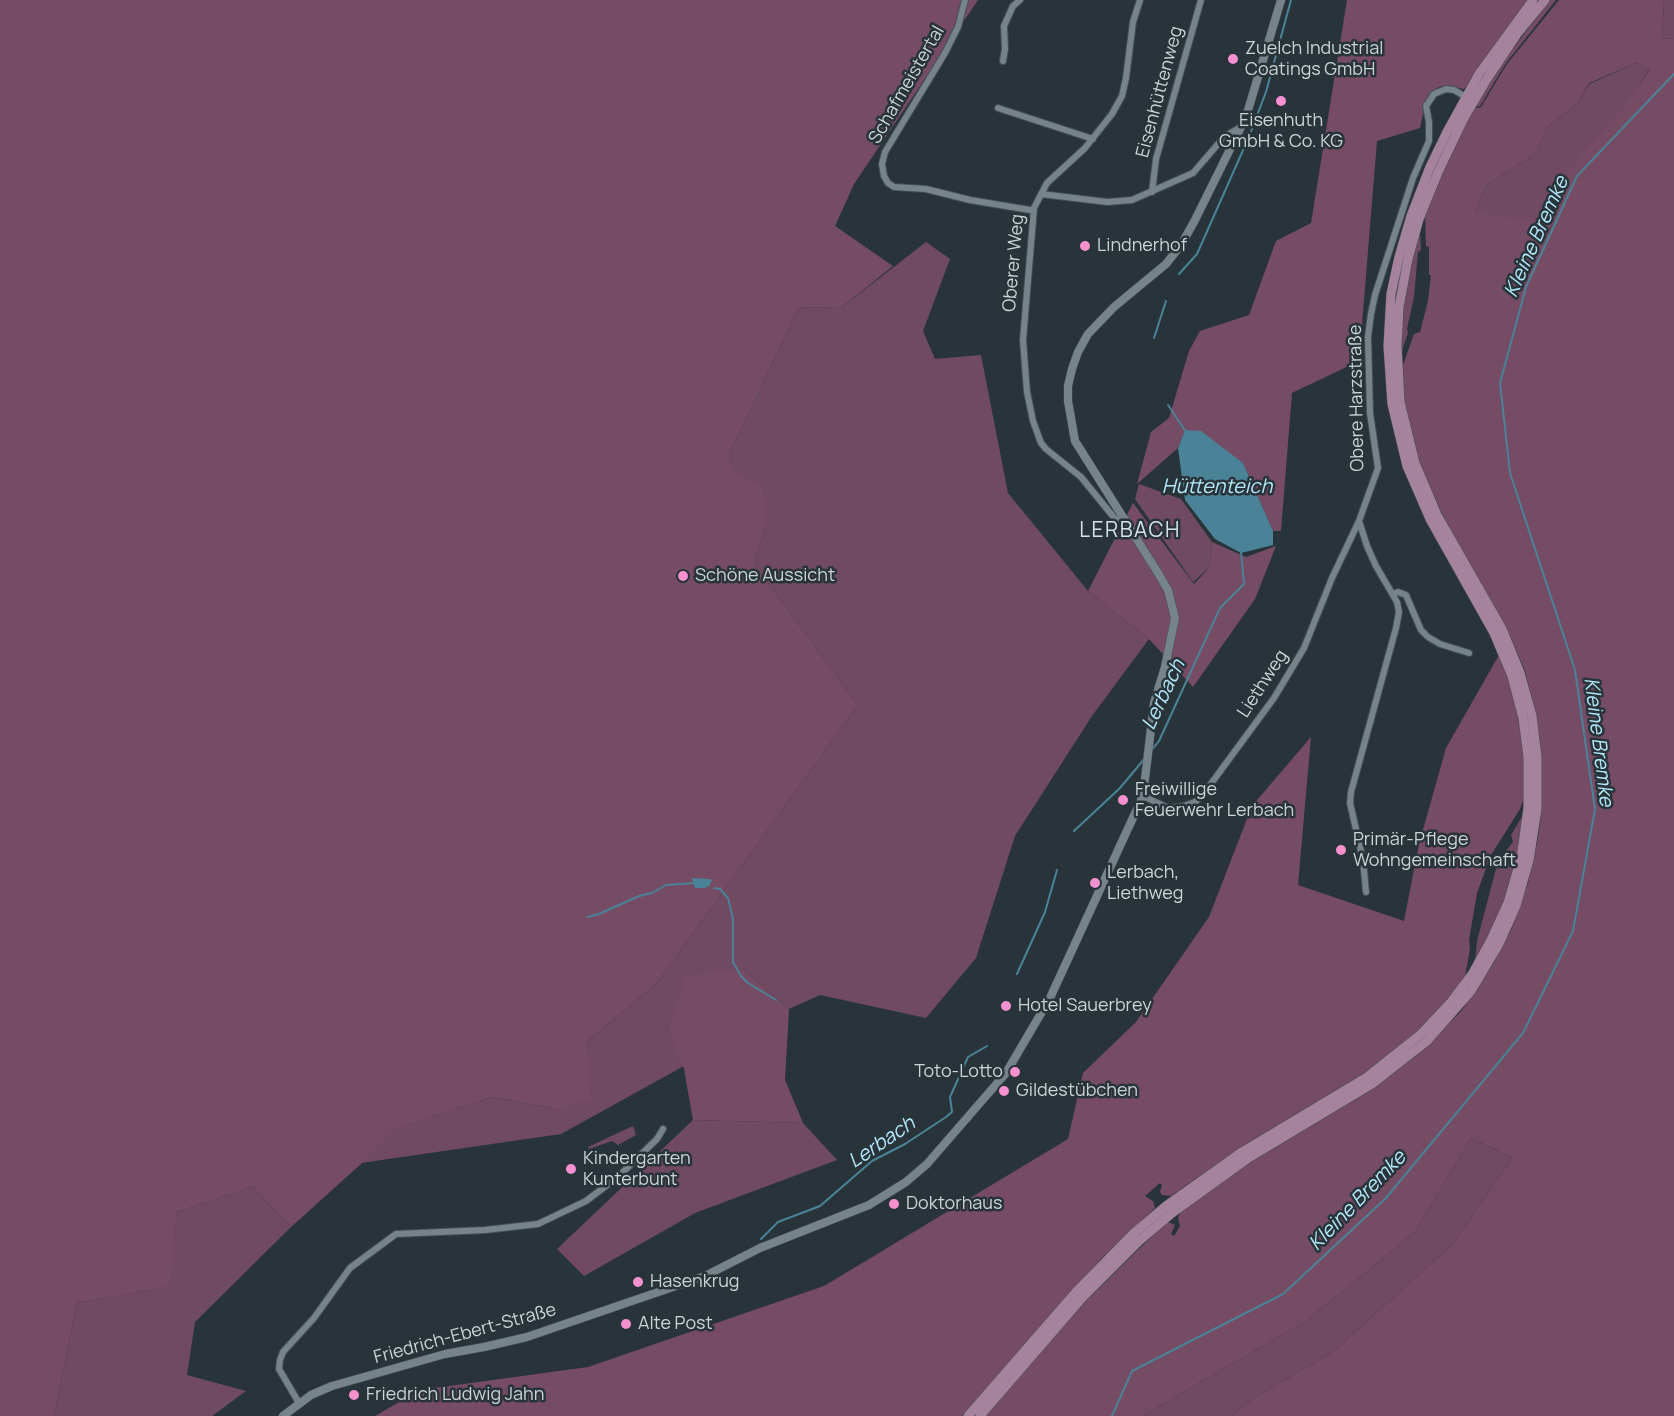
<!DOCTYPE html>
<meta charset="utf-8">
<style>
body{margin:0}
canvas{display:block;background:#283439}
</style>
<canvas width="1674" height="1416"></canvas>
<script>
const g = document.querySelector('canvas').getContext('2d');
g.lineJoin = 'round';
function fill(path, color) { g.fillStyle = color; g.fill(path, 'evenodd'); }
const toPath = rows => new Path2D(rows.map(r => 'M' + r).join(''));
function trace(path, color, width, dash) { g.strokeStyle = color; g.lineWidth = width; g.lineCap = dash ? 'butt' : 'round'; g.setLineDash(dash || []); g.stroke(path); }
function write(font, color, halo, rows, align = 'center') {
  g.font = font + ' Manrope,sans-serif'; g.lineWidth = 5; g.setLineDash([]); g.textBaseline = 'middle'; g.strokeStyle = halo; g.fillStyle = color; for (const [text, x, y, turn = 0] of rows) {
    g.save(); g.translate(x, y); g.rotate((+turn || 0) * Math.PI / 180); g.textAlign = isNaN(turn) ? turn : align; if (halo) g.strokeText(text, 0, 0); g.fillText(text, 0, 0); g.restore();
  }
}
const green = toPath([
 [1664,0,1674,0,1674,38,1662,39],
 [1636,63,1650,68,1546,235,1475,212,1486,185,1537,153,1546,128,1577,104,1589,84],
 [1420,231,1421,250,1418,252,1414,297,1407,329,1408,333,1401,353,1403,307,1412,259],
 [926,242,950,259,923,331,935,359,981,355,1008,493,1088,591,1149,639,1092,716,1015,836,976,958,926,1018,820,995,789,1009,743,969,684,1066,561,1134,361,1163,393,1129,492,1097,556,1109,586,1042,657,983,858,705,754,564,766,525,735,471,729,455,799,307,841,308],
 [1139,484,1181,499,1212,542,1209,568,1193,582,1135,499],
 [1521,818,1523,818,1517,858,1504,902,1475,962,1477,941,1498,861,1513,842,1511,835],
 [693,1120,803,1123,837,1160,695,1213,584,1276,557,1249],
 [633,1126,636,1135,618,1145,612,1141,589,1149,588,1147],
 [1471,1138,1512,1158,1453,1244,1334,1351,1248,1402,1231,1416,1142,1416,1306,1321,1415,1232],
 [253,1187,291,1227,195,1322,187,1375,246,1391,212,1416,54,1416,77,1303,168,1287,177,1212]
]);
const forest = toPath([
 [0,0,978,0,854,184,835,226,893,266,841,308,799,307,729,455,735,471,762,488,766,525,754,564,858,705,657,983,586,1042,591,1100,556,1109,492,1097,394,1129,361,1164,291,1227,253,1187,177,1212,169,1287,77,1303,54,1416,0,1416],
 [1347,0,1528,0,1490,51,1466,87,1464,89,1446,86,1439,87,1432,92,1426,99,1420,128,1377,141,1359,361,1292,393,1281,531,1273,531,1243,463,1185,430,1178,448,1137,484,1151,432,1169,418,1189,351,1200,331,1249,315,1276,241,1311,223],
 [1550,0,1556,0,1506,63,1480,106,1475,107,1505,59],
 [1559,0,1664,0,1662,39,1674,38,1674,1416,1231,1416,1248,1402,1334,1351,1453,1244,1512,1158,1471,1138,1415,1232,1306,1321,1142,1416,985,1416,1086,1301,1144,1244,1168,1222,1175,1225,1171,1234,1174,1236,1180,1226,1178,1218,1181,1211,1249,1163,1374,1088,1429,1044,1462,1010,1474,993,1495,961,1511,930,1528,883,1538,838,1542,808,1541,756,1536,715,1525,671,1506,627,1458,544,1426,482,1419,461,1404,401,1402,368,1414,334,1420,332,1428,301,1431,275,1429,275,1429,247,1426,246,1425,214,1443,171,1473,109,1481,107,1507,64],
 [1636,63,1650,69,1630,99,1569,171,1552,226,1546,235,1533,221,1475,212,1486,185,1537,153,1546,128,1577,104,1589,83],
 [1133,503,1194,584,1209,568,1212,542,1246,557,1276,546,1255,599,1193,687,1149,639,1088,591],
 [1499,655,1508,677,1519,718,1524,757,1525,794,1520,809,1491,855,1477,893,1469,940,1470,948,1465,977,1448,999,1419,1030,1365,1073,1240,1148,1171,1196,1162,1195,1160,1192,1162,1185,1160,1183,1145,1196,1153,1201,1155,1208,1101,1259,1073,1290,962,1416,375,1416,420,1390,588,1367,824,1286,1068,1139,1083,1073,1136,1022,1209,917,1252,806,1311,737,1298,885,1404,921,1419,844,1446,748],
 [743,969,789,1009,785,1080,803,1123,693,1120,684,1069,669,1031,685,976]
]);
const water = toPath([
 [1185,430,1201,431,1243,463,1273,531,1273,545,1241,553,1215,539,1185,500,1178,448],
 [692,878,710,879,712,881,709,886,705,888,695,888]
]);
const stream = toPath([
 [1179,274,1197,254,1248,139,1266,92,1291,0],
 [1154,338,1166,301],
 [1168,405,1186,432],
 [1151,751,1159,741,1220,608,1244,584,1241,552],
 [1074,831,1120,788,1145,758],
 [714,888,720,889,728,898,733,919,733,962,741,976,748,983,776,1000],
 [588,917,599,914,639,896,652,893,666,885,695,883],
 [1017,974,1045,912,1057,870],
 [761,1239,778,1222,820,1206,872,1161,905,1144,946,1117,952,1112,950,1097,968,1057,987,1046],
 [1112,1416,1132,1371,1283,1294,1385,1199,1523,1033,1573,931,1595,809,1575,670,1510,473,1500,383,1526,287,1577,176,1674,74]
]);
const minor = toPath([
 [965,0,958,27,945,53,885,152,882,164,884,176,888,183,894,187,926,189,970,200,1030,210],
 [1003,61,1005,49,1004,26,1013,6,1020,0],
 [998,108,1093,139],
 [1152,192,1156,159,1201,0],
 [1041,194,1107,202,1132,200,1193,173,1225,136,1241,127],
 [1126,519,1116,520,1081,477,1046,449,1041,443,1033,421,1027,392,1023,340,1034,208,1047,183,1085,148,1112,114,1122,96,1126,78,1133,22,1140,0],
 [1359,521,1367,546,1376,566,1397,602,1399,612,1396,628,1351,792,1350,803,1363,860,1366,892],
 [1393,594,1398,592,1406,595,1421,630,1428,637,1440,644,1469,653],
 [1143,796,1168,808,1184,806,1195,802,1202,796,1274,698,1304,648,1332,578,1359,521,1378,468,1370,413,1368,337,1371,314,1375,295,1413,178,1429,141,1429,122,1426,106,1434,94,1446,89,1454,90,1466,97],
 [299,1403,279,1369,280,1360,283,1352,314,1318,350,1268,396,1234,485,1230,538,1224,586,1201,619,1176,657,1139,663,1129]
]);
const tertiary = toPath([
 [283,1416,311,1395,332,1386,445,1354,484,1347,527,1337,705,1276,760,1248,869,1205,906,1182,927,1164,1006,1073,1050,998,1143,796,1154,703,1165,667,1175,618,1168,590,1158,573,1075,441,1068,401,1068,386,1072,369,1078,352,1088,334,1114,307,1166,264,1181,245,1194,222,1246,117,1281,0]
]);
const primary = toPath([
 [968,1416,1076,1292,1134,1233,1166,1206,1242,1152,1367,1077,1421,1034,1451,1002,1473,973,1491,940,1508,903,1521,858,1528,808,1528,757,1523,718,1512,676,1494,633,1430,519,1407,466,1392,404,1388,346,1391,294,1399,257,1411,216,1430,167,1447,132,1479,74,1533,0],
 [980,1416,1082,1298,1139,1241,1172,1213,1247,1159,1372,1084,1427,1041,1471,991,1499,944,1516,906,1529,860,1537,809,1537,757,1532,716,1520,673,1502,629,1437,515,1415,463,1400,402,1397,345,1399,307,1408,259,1419,219,1439,170,1464,118,1487,79,1517,34,1545,0]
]);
const markers = [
 [1233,59,6,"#f690cf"],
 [1281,101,6,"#f690cf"],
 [1085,246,6,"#f690cf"],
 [683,576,6,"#f690cf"],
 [1123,800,6,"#f690cf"],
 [1341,850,6,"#f690cf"],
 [1095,883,6,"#f690cf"],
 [1006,1006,6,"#f690cf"],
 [1015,1072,6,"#f690cf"],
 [1004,1091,6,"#f690cf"],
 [571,1169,6,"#f690cf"],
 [894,1204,6,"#f690cf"],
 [638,1282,6,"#f690cf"],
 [626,1324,6,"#f690cf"],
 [354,1395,6,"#f690cf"]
];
const poiNames = [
 ["Zuelch Industrial",1245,49],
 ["Coatings GmbH",1245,70],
 ["Eisenhuth",1281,121,"center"],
 ["GmbH & Co. KG",1281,142,"center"],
 ["Lindnerhof",1097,246],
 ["Schöne Aussicht",695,576],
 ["Freiwillige",1135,790],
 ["Feuerwehr Lerbach",1135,811],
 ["Primär-Pflege",1353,840],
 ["Wohngemeinschaft",1353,861],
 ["Lerbach,",1107,873],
 ["Liethweg",1107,894],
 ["Hotel Sauerbrey",1018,1006],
 ["Toto-Lotto",1003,1072,"right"],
 ["Gildestübchen",1016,1091],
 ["Kindergarten",583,1159],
 ["Kunterbunt",583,1180],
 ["Doktorhaus",906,1204],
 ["Hasenkrug",650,1282],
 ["Alte Post",638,1324],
 ["Friedrich Ludwig Jahn",366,1395]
];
const streetNames = [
 ["Schafmeistertal",907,85,-60],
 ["Eisenhüttenweg",1160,92,-75],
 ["Oberer Weg",1014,263,-85],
 ["Obere Harzstraße",1357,398,-91],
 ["Liethweg",1263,684,-57],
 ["Friedrich-Ebert-Straße",465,1334,-15]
];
const waterNames = [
 ["Kleine Bremke",1537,237,-66],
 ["Hüttenteich",1217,487],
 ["Lerbach",1164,695,-65],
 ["Kleine Bremke",1598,742,83],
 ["Lerbach",882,1143,-34],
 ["Kleine Bremke",1358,1201,-46]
];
const quarterNames = [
 ["LERBACH",1130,531]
];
fill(green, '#6f4a60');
fill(forest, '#764b64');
fill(water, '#4a8398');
trace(stream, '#4a8398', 2);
trace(minor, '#444f53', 8);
trace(tertiary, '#444f53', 9);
trace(primary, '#444f53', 10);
trace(minor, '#768389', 6);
trace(tertiary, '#768389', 8);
trace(primary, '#a6839d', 9);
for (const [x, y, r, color] of markers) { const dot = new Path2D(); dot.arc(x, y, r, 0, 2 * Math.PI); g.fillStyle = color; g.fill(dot); trace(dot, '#283439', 2); }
write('18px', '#cbd3d6', '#283439', poiNames, 'left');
write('18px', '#cbd3d6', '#283439', streetNames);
write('italic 20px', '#b2e6f9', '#283439', waterNames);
g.letterSpacing = '1.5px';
write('21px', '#d3e2e8', '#283439', quarterNames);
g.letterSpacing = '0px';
</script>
